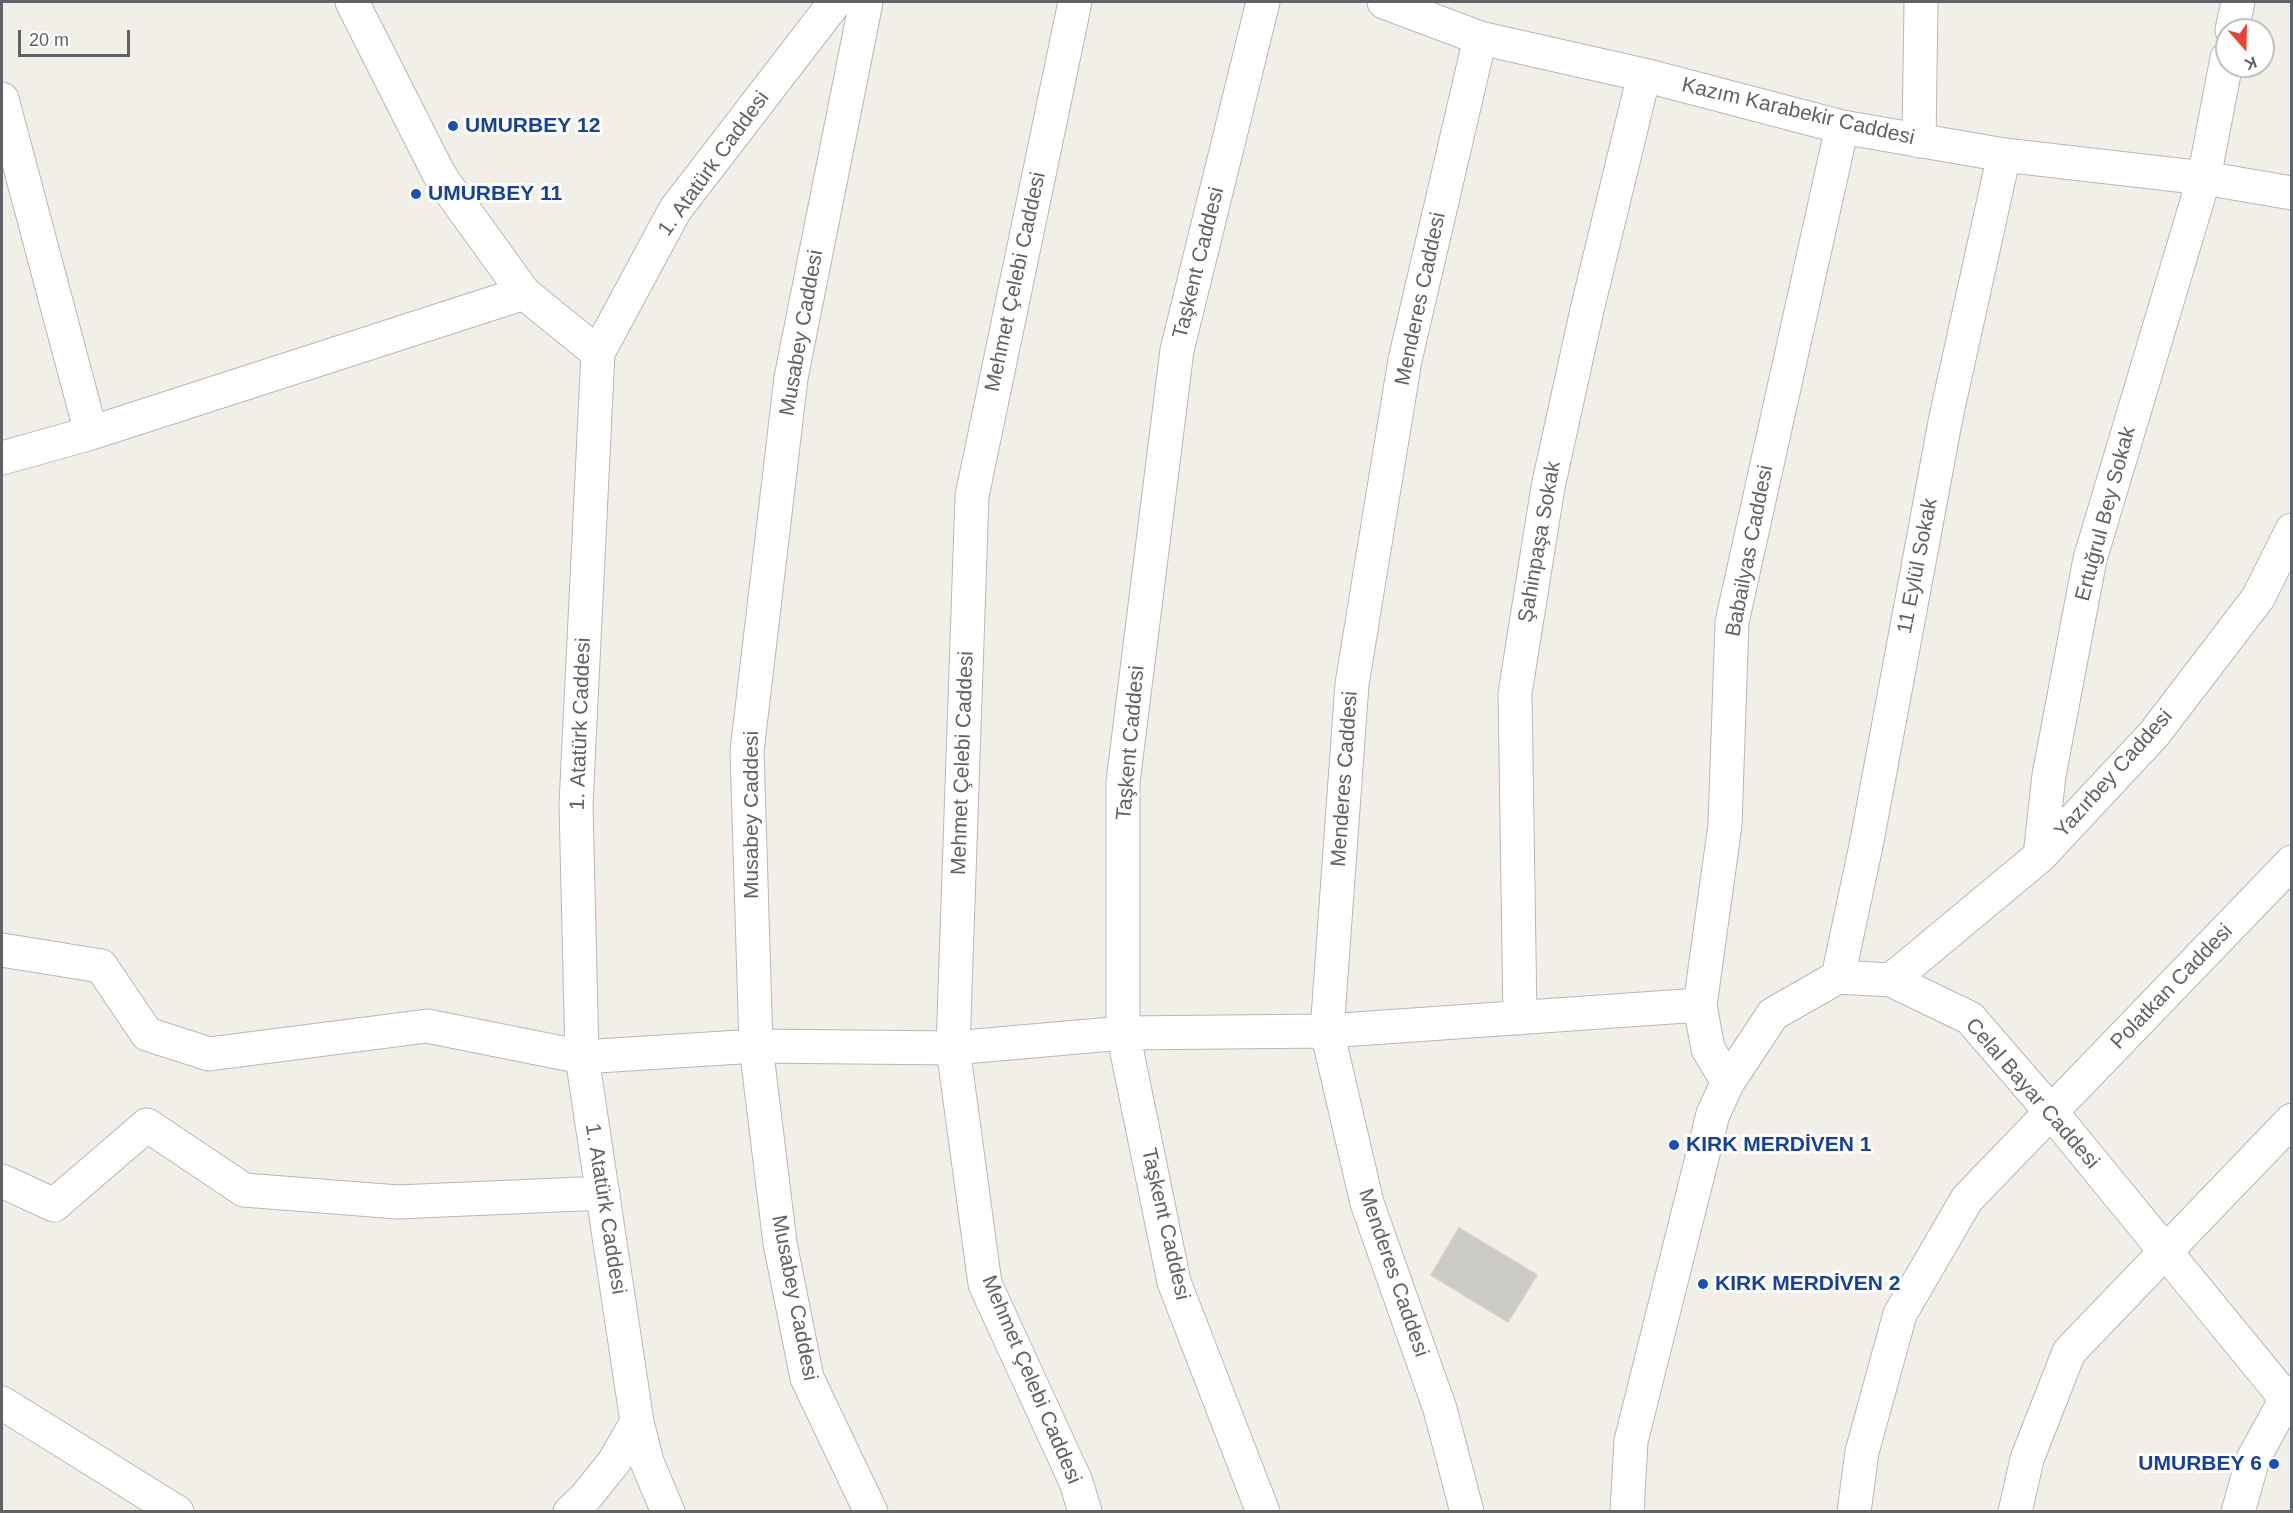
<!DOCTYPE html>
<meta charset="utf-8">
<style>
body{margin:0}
#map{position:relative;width:2293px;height:1513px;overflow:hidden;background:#f1efe8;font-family:Arial,sans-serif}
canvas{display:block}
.frame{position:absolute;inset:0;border:3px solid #5f6368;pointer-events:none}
.north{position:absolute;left:2215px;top:18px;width:60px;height:60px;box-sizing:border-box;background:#fff;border:2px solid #bfc1c3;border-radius:50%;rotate:160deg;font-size:16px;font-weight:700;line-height:24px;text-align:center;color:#5f6368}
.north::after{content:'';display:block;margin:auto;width:21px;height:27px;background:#ea4335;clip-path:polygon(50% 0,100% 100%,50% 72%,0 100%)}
.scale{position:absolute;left:18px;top:30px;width:112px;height:27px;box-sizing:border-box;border:3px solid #5f6368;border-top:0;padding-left:8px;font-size:18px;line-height:21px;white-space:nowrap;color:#5f6368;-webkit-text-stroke:4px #fff;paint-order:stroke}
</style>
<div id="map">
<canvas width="2293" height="1513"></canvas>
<div class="frame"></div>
<div class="north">K</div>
<div class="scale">20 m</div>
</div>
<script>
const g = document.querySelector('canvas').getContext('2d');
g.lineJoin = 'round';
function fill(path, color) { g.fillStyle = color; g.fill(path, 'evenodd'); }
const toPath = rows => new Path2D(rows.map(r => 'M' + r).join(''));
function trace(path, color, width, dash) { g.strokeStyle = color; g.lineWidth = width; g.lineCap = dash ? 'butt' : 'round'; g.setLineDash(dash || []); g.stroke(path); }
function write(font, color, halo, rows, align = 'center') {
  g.font = font + ' Arial,sans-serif'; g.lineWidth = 6; g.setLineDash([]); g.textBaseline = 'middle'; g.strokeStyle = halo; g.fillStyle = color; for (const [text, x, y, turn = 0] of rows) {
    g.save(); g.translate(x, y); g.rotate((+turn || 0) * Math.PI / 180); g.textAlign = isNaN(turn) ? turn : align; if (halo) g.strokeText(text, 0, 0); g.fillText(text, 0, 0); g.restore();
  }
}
const building = toPath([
 [1459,1228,1537,1275,1508,1322,1431,1275,1459,1228]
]);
const minor = toPath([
 [352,2,438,172,446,185,524,293,598,353],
 [866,2,791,378,747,751,756,1046,780,1243,807,1378,871,1512],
 [1075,2,972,496,953,1048,985,1284,1076,1482,1085,1512],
 [1384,2,1480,38,1644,75,1842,127,2004,155,2204,178,2292,193],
 [2232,30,2238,2],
 [2,99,91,433],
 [1919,141,1921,2],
 [2,458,91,433,524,293],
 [2040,856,2049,775,2090,559,2204,178,2227,58],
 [2,950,101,966,147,1034,209,1054,427,1026,582,1057,756,1046,953,1048,1123,1033,1327,1031,1700,1005],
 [1838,977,1867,841,1946,417,2004,155],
 [1891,980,2040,856,2154,734,2258,598,2292,530],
 [1520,1018,1515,693,1548,487,1587,310,1644,75],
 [1728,1082,1708,1049,1700,1005,1725,825,1732,622,1842,127],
 [2,1181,54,1205,147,1125,244,1190,398,1202,603,1193],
 [2,1403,177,1512],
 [570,1512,585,1498,614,1462,637,1422],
 [668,1512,647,1462,637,1422,582,1057,576,804,598,353,675,210,835,2],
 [1263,1512,1174,1282,1123,1033,1123,782,1177,350,1263,2],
 [1467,1512,1440,1409,1367,1203,1327,1031,1352,684,1405,360,1480,38],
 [1627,1512,1631,1441,1713,1114,1728,1082,1773,1014,1838,977,1891,980,1970,1018,2052,1113,2292,1406],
 [1854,1512,1862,1452,1900,1314,1967,1199,2292,862],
 [2015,1512,2027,1459,2069,1352,2292,1120],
 [2238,1512,2253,1459,2286,1399,2292,1392]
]);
const markers = [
 [453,126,6,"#1a4fb4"],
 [416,194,6,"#1a4fb4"],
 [1674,1145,6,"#1a4fb4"],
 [1703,1284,6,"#1a4fb4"],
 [2274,1464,6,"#1a4fb4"]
];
const streetNames = [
 ["Kazım Karabekir Caddesi",1798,112,13],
 ["1. Atatürk Caddesi",714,164,-54],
 ["Taşkent Caddesi",1199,263,-76],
 ["Mehmet Çelebi Caddesi",1016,282,-78],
 ["Menderes Caddesi",1421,299,-78],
 ["Musabey Caddesi",802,333,-80],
 ["Ertuğrul Bey Sokak",2106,514,-75],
 ["Şahinpaşa Sokak",1540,542,-80],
 ["Babailyas Caddesi",1750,551,-79],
 ["11 Eylül Sokak",1918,566,-79],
 ["1. Atatürk Caddesi",581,724,-88],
 ["Taşkent Caddesi",1131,743,-85],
 ["Mehmet Çelebi Caddesi",963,763,-88],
 ["Yazırbey Caddesi",2114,774,-48],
 ["Menderes Caddesi",1345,779,-86],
 ["Musabey Caddesi",752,815,-90],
 ["Polatkan Caddesi",2172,987,-46],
 ["Celal Bayar Caddesi",2032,1094,49],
 ["1. Atatürk Caddesi",605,1209,81],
 ["Taşkent Caddesi",1165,1224,77],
 ["Menderes Caddesi",1393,1273,71],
 ["Musabey Caddesi",794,1298,79],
 ["Mehmet Çelebi Caddesi",1031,1380,67]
];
const transitNames = [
 ["UMURBEY 12",465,126],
 ["UMURBEY 11",428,194],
 ["KIRK MERDİVEN 1",1686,1145],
 ["KIRK MERDİVEN 2",1715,1284],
 ["UMURBEY 6",2262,1464,"right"]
];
fill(building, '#cccac5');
trace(building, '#d6d1c6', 1.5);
trace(minor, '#b5b8bc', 35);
trace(minor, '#fff', 33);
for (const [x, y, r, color] of markers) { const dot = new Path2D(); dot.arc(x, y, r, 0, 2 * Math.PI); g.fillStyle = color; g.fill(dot); trace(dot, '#fff', 2); }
write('21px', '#5f6368', '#fff', streetNames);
write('bold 21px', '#164399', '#fff', transitNames, 'left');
</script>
